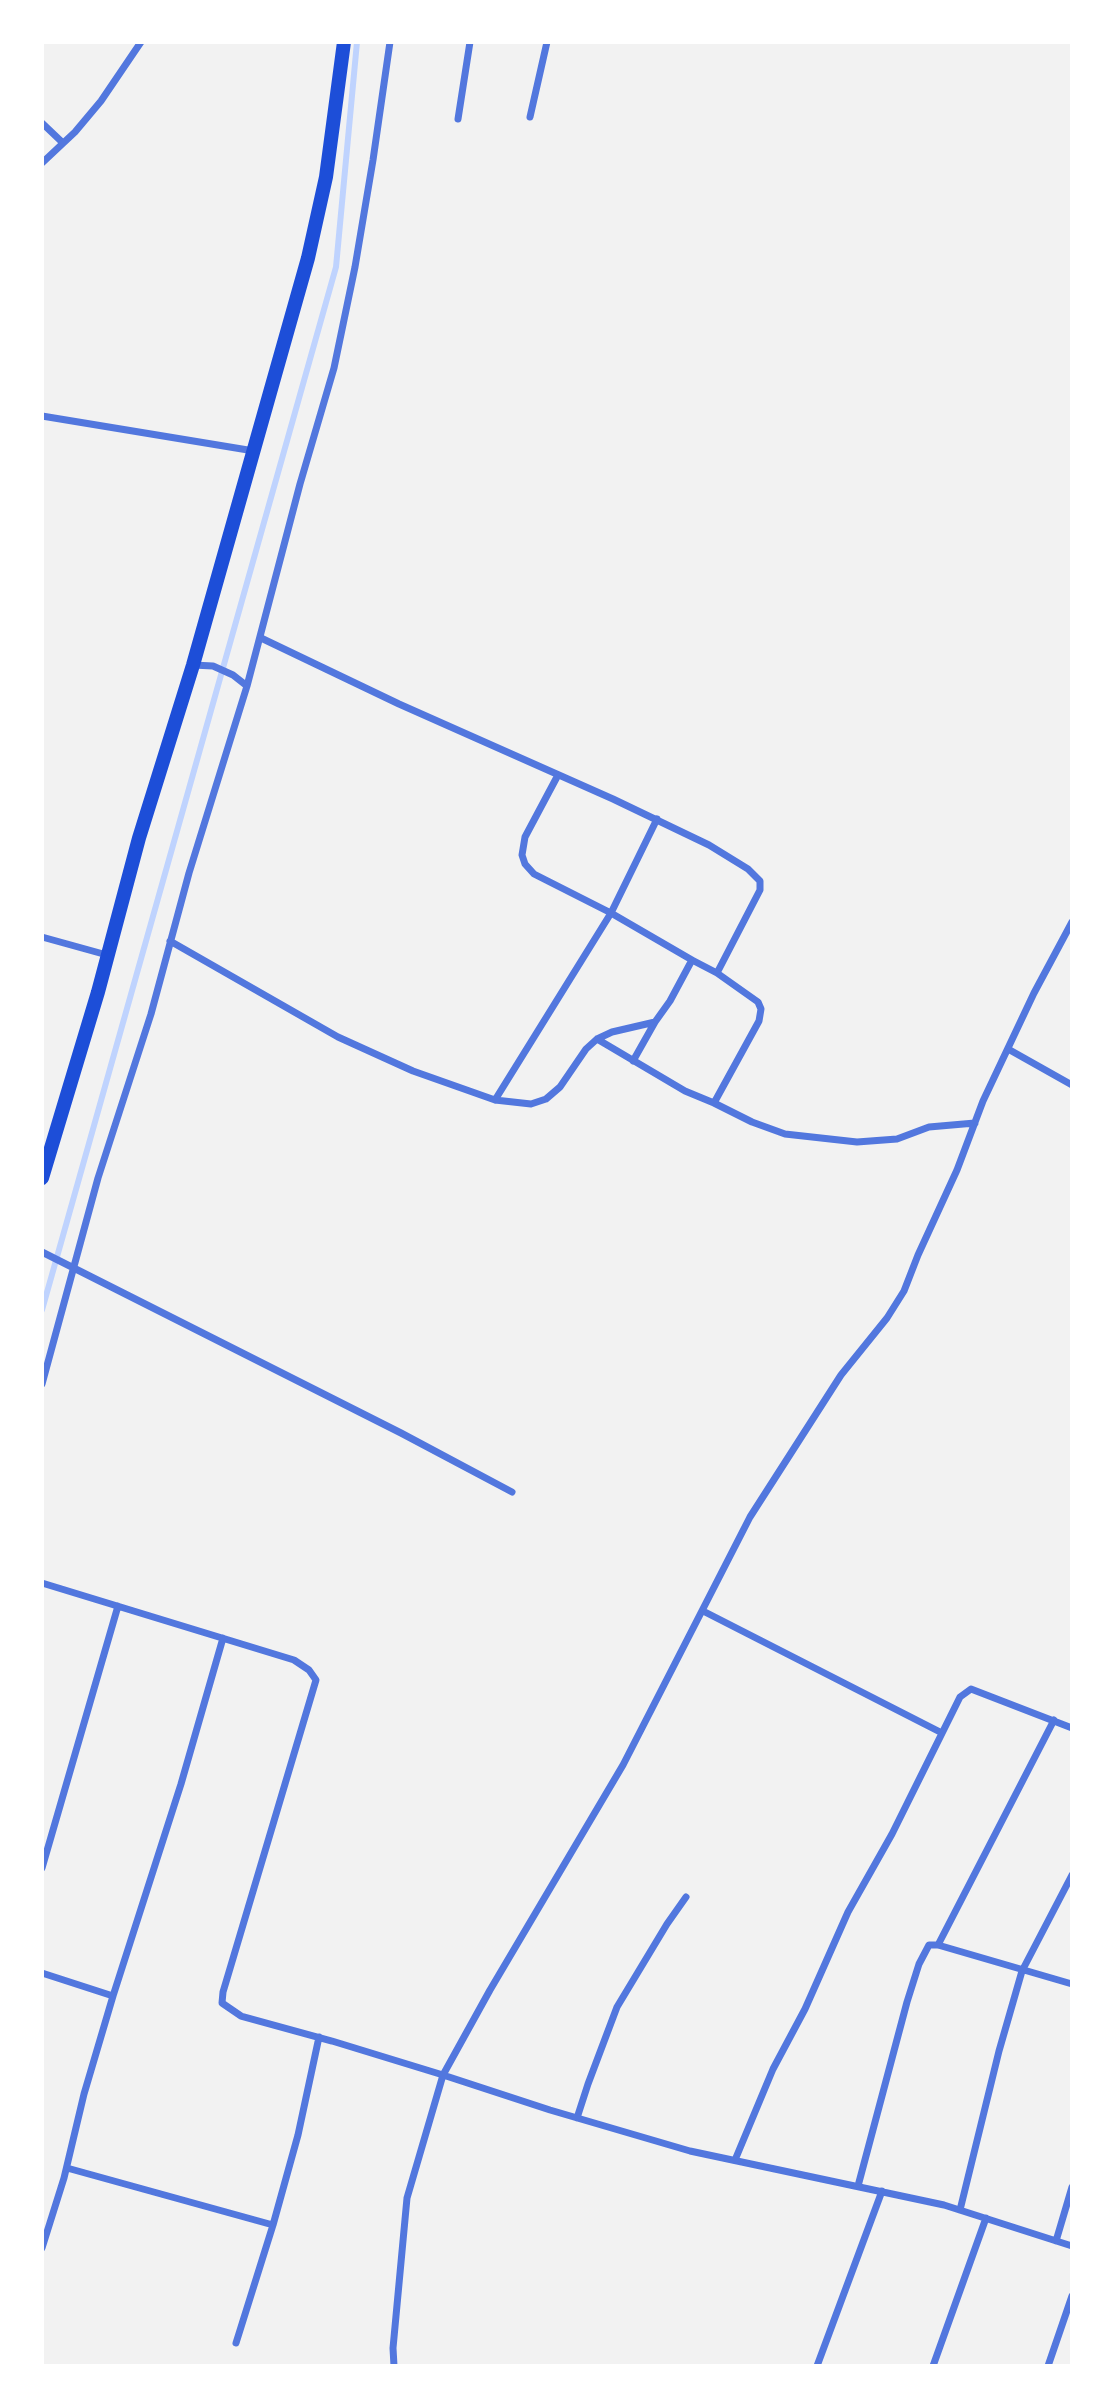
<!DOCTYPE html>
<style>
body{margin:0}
#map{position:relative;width:1114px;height:2408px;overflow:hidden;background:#f2f2f2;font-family:Figtree,sans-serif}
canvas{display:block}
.frame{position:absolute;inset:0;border:44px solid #fff;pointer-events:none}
</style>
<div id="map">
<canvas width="1114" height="2408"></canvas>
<div class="frame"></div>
</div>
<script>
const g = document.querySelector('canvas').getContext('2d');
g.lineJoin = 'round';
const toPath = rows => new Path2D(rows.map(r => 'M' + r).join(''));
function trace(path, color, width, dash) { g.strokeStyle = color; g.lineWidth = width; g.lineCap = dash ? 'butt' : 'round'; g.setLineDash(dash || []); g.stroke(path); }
const stream = toPath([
 [42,1310,336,267,357,42]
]);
const minor = toPath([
 [530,117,547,42],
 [458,119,470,42],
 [42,123,63,143],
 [42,163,75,132,101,101,141,42],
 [42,416,254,451],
 [261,638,399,704,613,799,709,845,748,869,760,881,760,890,717,973],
 [247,686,300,484,334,368,355,267,373,160,390,42],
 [1072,922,1034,993,983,1101,957,1170,918,1255,904,1291,887,1318,841,1375,750,1517,623,1765,490,1990,443,2075,550,2110,690,2151,944,2205,1072,2246],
 [42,937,107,955],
 [170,941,338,1037,413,1071,495,1100,531,1104,546,1099,560,1087,586,1049,597,1039,612,1032,655,1022,670,1001,692,960,611,913,534,874,525,864,522,855,525,837,558,775],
 [597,1039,685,1091,714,1103,759,1021,761,1009,758,1002,717,973,692,960],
 [1008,1049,1072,1085],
 [633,1061,655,1022],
 [495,1100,611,913,657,819],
 [714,1103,752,1122,785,1134,857,1142,897,1139,929,1127,975,1123],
 [42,1252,401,1433,512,1492],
 [42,1384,98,1178,151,1014,189,873,247,686,233,675,213,666,193,665],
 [42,1583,294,1660,309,1670,316,1680,223,1992,222,2003,241,2016,332,2041,443,2075,407,2198,393,2348,394,2366],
 [703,1611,942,1733],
 [42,1868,118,1606],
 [938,1945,1054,1720],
 [42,1973,113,1996],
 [577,2118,588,2084,617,2007,667,1924,686,1897],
 [735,2160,773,2069,805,2009,848,1912,892,1834,960,1697,971,1689,1072,1728],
 [67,2168,273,2225],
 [858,2186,907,2002,919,1964,929,1945,938,1945,1072,1984],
 [960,2210,999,2051,1022,1971,1072,1875],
 [1056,2241,1072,2187],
 [42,2248,64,2178,84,2094,113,1996,181,1784,223,1638],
 [236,2343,273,2225,298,2135,319,2037],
 [817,2366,882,2191],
 [933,2366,986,2218],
 [1048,2366,1072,2296]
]);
const secondary = toPath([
 [42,1178,98,992,139,838,193,665,308,258,326,177,344,42]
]);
trace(stream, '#bfd3fe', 6);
trace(minor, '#5277de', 7);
trace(secondary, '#1d4ed8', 14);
</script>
